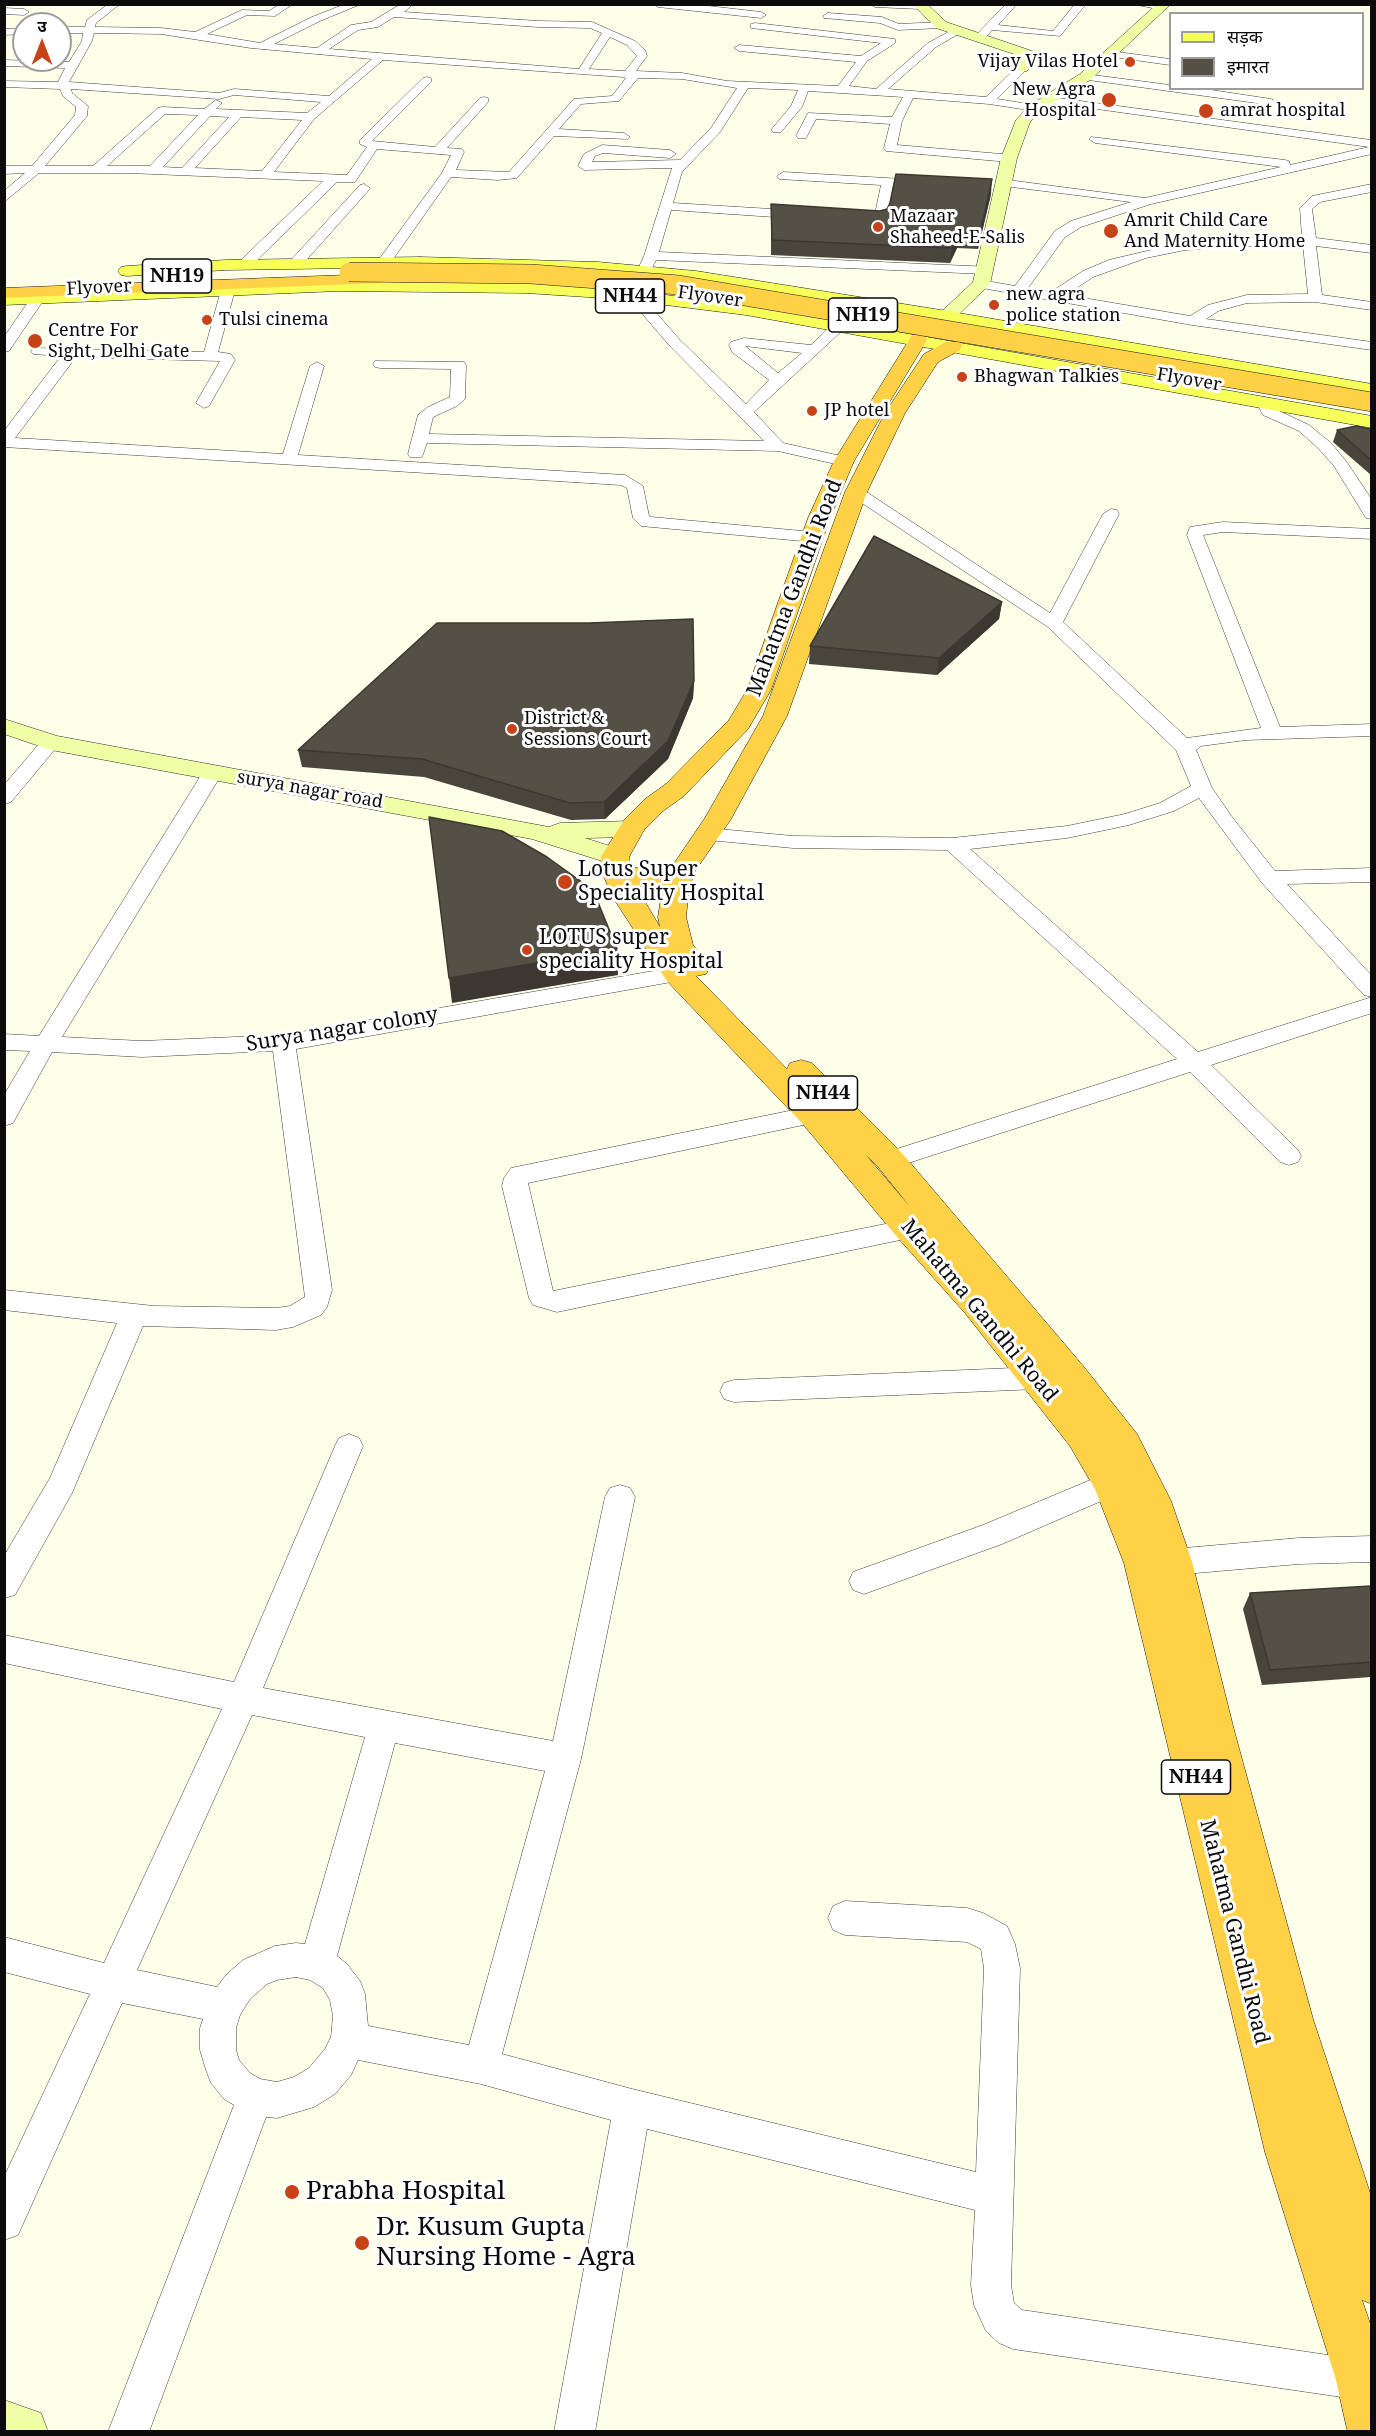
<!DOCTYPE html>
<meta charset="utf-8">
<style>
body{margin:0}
#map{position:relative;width:1376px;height:2436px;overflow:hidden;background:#fdffe9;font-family:"Noto Serif","Noto Sans Devanagari",serif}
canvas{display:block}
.frame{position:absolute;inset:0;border:6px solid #0b0b0b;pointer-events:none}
.legend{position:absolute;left:1169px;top:12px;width:195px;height:78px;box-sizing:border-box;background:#fff;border:2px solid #9d9d9d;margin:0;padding:8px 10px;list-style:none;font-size:18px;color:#0b0b0b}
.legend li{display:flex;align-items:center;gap:12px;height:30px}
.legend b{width:30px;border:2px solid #9d9d9d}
.north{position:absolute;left:12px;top:12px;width:60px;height:60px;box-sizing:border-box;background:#fff;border:2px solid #9d9d9d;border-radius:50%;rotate:0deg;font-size:16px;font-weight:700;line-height:24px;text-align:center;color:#0b0b0b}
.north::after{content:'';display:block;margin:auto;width:21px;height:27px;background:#c74217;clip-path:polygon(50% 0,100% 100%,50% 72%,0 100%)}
</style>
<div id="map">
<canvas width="1376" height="2436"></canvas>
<div class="frame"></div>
<ul class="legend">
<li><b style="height:8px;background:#f7ff59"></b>सड़क</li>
<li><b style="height:16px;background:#555046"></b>इमारत</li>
</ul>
<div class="north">उ</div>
</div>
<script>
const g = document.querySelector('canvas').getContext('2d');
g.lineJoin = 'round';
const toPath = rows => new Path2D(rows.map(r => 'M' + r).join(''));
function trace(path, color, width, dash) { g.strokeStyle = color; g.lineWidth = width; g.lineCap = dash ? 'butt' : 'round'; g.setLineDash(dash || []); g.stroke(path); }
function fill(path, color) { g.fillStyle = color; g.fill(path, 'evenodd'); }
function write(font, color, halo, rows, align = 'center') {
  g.font = font + ' "Noto Serif",serif'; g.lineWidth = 6; g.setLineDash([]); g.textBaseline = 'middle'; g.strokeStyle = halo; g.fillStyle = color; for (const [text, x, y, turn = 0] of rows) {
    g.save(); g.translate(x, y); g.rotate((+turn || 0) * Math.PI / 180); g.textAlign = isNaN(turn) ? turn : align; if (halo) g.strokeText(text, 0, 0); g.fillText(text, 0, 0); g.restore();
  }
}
const street = toPath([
 [108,4,120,4,96,23,95,27,161,28,195,32,242,10,269,11,280,4,293,4,275,16,247,15,207,34,260,43,312,17,345,4,361,4,320,21,274,44,317,48,351,25,371,22,401,4,411,6,404,12,538,21,592,22,635,41,645,50,647,56,636,71,682,73,727,81,838,86,856,62,739,51,734,48,739,45,861,56,881,43,751,28,751,24,755,23,895,39,895,43,867,61,849,86,876,89,928,43,956,28,961,31,960,33,936,47,888,89,986,97,1018,66,1022,65,1026,66,1026,70,997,99,1035,105,1041,108,1035,111,989,104,913,98,902,121,897,145,1013,155,1015,158,1009,162,886,151,884,148,890,124,816,119,806,138,798,138,796,136,808,113,892,117,903,97,808,91,802,107,781,132,773,132,771,130,791,106,798,90,748,88,720,132,682,172,673,203,804,211,810,215,804,219,671,210,659,252,991,267,993,270,991,273,986,274,656,260,649,274,639,274,637,271,644,256,672,168,584,170,578,166,584,154,602,145,670,150,676,154,670,158,603,153,595,156,592,162,680,160,711,128,737,88,682,79,638,78,619,101,581,104,559,129,624,133,630,137,628,139,554,136,517,178,498,180,451,177,389,265,379,265,377,262,442,173,451,155,377,149,355,182,337,182,249,268,244,269,237,265,239,262,323,181,128,173,39,173,4,202,4,191,25,173,4,174,4,166,32,166,75,115,76,107,63,96,60,89,4,87,4,81,58,82,65,68,4,66,4,60,69,62,82,41,83,33,60,33,60,27,85,27,87,20,108,4],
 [394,17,538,27,590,28,602,33,579,69,329,49,358,30,378,27,394,17],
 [94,33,161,34,251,48,372,59,329,96,234,89,219,93,69,82,92,41,94,33],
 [610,37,627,45,637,56,625,71,589,69,610,37],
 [383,60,623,77,626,78,612,96,574,99,509,172,456,170,464,152,462,149,447,148,488,102,488,98,484,97,480,98,435,147,372,141,431,82,431,78,427,77,423,78,360,140,360,144,367,147,347,175,274,172,314,119,383,60],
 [71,89,219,99,234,95,321,102,307,113,216,109,222,103,216,100,204,109,162,107,158,108,93,166,45,166,87,116,88,106,72,93,71,89],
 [165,114,198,115,150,166,107,166,165,114],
 [210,116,229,117,182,168,163,167,210,116],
 [241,117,302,120,262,171,195,168,241,117],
 [653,4,691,4,761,12,766,15,761,18,658,7,653,4],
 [870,4,924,4,925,6,920,9,875,7,870,4],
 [1006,4,1017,4,998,25,1053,31,1075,4,1086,4,1060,36,992,30,986,37,978,37,978,33,1006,4],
 [1132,4,1165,4,1168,7,1163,10,1132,4],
 [4,8,24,9,29,12,24,15,4,14,4,8],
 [828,13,882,17,899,24,941,22,946,25,941,28,898,30,880,23,824,18,823,16,828,13],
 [24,28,24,34,4,35,4,29,24,28],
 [1110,51,1170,59,1170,65,1106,56,1105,54,1110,51],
 [1085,74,1170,85,1170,88,1198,88,1271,99,1277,102,1271,105,1081,79,1080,77,1085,74],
 [1051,97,1371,140,1372,154,1151,204,1081,227,1065,237,1028,288,1051,292,1083,271,1109,260,1185,242,1284,236,1302,237,1300,208,1312,196,1372,184,1372,192,1320,202,1312,209,1316,238,1372,245,1372,253,1316,246,1322,295,1372,302,1372,310,1315,302,1247,303,1218,311,1206,319,1372,342,1372,350,1192,325,976,287,974,284,981,280,1015,286,1055,231,1071,221,1131,202,1004,186,1000,185,1000,179,1145,198,1281,167,1095,143,1089,139,1091,137,1285,160,1289,161,1290,165,1369,147,1047,102,1045,100,1051,97],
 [1284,244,1303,245,1308,294,1247,295,1208,305,1190,316,1066,295,1093,277,1146,258,1185,250,1284,244],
 [783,172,903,179,909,183,903,187,893,186,886,221,855,222,849,218,850,215,875,214,881,185,779,179,777,176,783,172],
 [364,184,370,188,368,191,301,266,291,266,289,263,291,260,360,185,364,184],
 [228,286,235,290,218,352,231,354,235,360,209,406,204,408,196,403,220,361,76,357,15,438,283,454,310,366,317,362,324,366,298,455,625,475,643,486,649,516,651,517,813,532,821,537,813,542,641,526,633,518,627,488,621,485,4,447,4,431,61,356,33,354,31,351,33,348,204,352,221,290,228,286],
 [634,292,639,293,679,339,746,404,769,380,732,352,729,345,731,342,744,338,811,345,834,323,844,323,846,326,844,329,754,412,783,443,850,458,852,461,850,464,844,466,778,451,427,443,422,457,410,457,408,454,418,415,428,407,450,397,451,369,380,368,375,367,373,364,375,361,464,362,466,365,465,399,457,406,433,417,429,434,764,441,669,345,627,296,634,292],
 [745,346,802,353,778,373,745,346],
 [38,294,45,298,9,351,4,352,4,337,33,295,38,294],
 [1264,397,1269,399,1275,409,1309,425,1331,443,1346,461,1372,500,1372,519,1366,518,1334,466,1319,449,1299,431,1263,415,1256,402,1264,397],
 [856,487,862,489,1050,613,1103,514,1111,509,1117,510,1119,514,1063,622,1187,738,1261,728,1187,535,1190,527,1223,522,1372,529,1372,539,1223,532,1203,535,1280,727,1372,724,1372,736,1246,740,1201,746,1196,750,1212,788,1232,817,1275,871,1372,868,1372,882,1287,884,1372,976,1372,997,1364,995,1262,883,1199,798,1174,811,1129,825,1067,838,970,849,1198,1052,1372,997,1372,1013,1211,1065,1298,1150,1301,1156,1298,1162,1289,1165,1280,1162,1190,1072,899,1166,890,1169,881,1166,878,1160,881,1154,1177,1059,947,850,793,848,708,840,701,838,698,834,701,830,708,828,793,836,952,838,1067,826,1125,814,1160,803,1191,786,1176,750,1048,627,850,495,848,492,850,489,856,487],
 [51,736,58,738,61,742,11,802,4,804,4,785,44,738,51,736],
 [213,766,220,768,223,772,62,1037,142,1041,283,1035,677,967,685,969,688,974,685,979,677,981,296,1049,332,1290,327,1307,321,1315,293,1327,276,1330,143,1326,72,1493,15,1595,4,1598,4,1556,50,1478,117,1323,4,1310,4,1290,154,1306,276,1308,290,1306,305,1297,273,1051,142,1057,52,1052,13,1123,4,1126,4,1095,30,1051,4,1050,4,1034,39,1036,203,772,206,768,213,766],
 [813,1106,822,1109,825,1115,822,1121,528,1183,553,1291,910,1219,919,1222,923,1229,919,1236,557,1312,533,1305,529,1298,502,1186,504,1178,511,1168,813,1106],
 [1037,1367,1047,1370,1051,1378,1047,1386,1037,1389,734,1402,724,1399,720,1391,724,1383,734,1380,1037,1367],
 [349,1434,359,1438,363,1446,263,1688,553,1741,605,1497,610,1488,620,1485,630,1488,635,1497,581,1759,502,2054,632,2089,976,2172,984,1968,981,1949,967,1942,845,1935,833,1930,828,1918,833,1906,845,1901,967,1908,983,1913,1007,1926,1015,1944,1020,1968,1011,2285,1014,2303,1022,2310,1362,2360,1372,2364,1372,2396,1362,2400,1013,2349,999,2343,986,2331,974,2305,971,2285,975,2210,647,2129,595,2432,554,2432,611,2120,481,2084,358,2060,351,2075,335,2094,314,2107,277,2118,266,2117,149,2432,108,2432,234,2105,224,2099,211,2083,206,2070,200,2050,200,2028,203,2019,122,2003,18,2235,4,2240,4,2177,90,1994,4,1972,4,1937,104,1963,222,1709,4,1663,4,1635,234,1682,335,1446,339,1438,349,1434],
 [252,1715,365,1737,305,1944,296,1943,275,1946,243,1960,226,1975,217,1987,137,1970,252,1715],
 [395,1743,545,1771,469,2045,368,2026,365,1994,360,1981,347,1964,337,1956,395,1743],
 [296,1977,310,1980,323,1988,330,2000,333,2016,331,2037,325,2049,309,2068,294,2077,277,2082,260,2079,250,2073,239,2060,236,2050,236,2028,240,2015,250,1999,267,1984,277,1980,296,1977],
 [1112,1471,1122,1474,1126,1483,1122,1492,1002,1544,864,1594,853,1590,849,1581,853,1572,983,1525,1112,1471],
 [1372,1536,1372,1562,1299,1564,1173,1575,1162,1571,1158,1562,1162,1553,1173,1549,1299,1538,1372,1536]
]);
const secondary = toPath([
 [913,4,927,4,946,22,1035,52,1038,57,1027,71,1017,71,1015,68,1023,57,936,28,913,4],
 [1157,4,1171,4,1090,80,1040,111,1030,122,1017,158,990,284,953,320,941,320,938,316,941,312,973,282,1001,158,1016,120,1030,105,1080,74,1157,4],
 [4,719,57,736,549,827,560,823,631,821,640,823,644,829,640,835,631,837,585,838,625,851,629,857,625,863,615,865,532,839,51,750,4,734,4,719],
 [4,2400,41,2413,48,2432,4,2432,4,2400]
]);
const primary = toPath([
 [420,257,598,262,696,271,947,311,1372,384,1372,396,947,321,696,281,598,272,420,267,226,270,127,276,121,275,118,271,121,267,127,266,226,260,420,257],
 [339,281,526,283,618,289,746,305,1372,416,1372,428,746,315,618,299,526,293,339,291,4,305,4,295,339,281]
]);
const highway = toPath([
 [374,274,380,275,383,279,380,283,4,298,4,288,374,274],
 [918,334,925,336,927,340,854,461,830,518,771,690,748,729,684,796,663,811,644,830,629,857,629,866,647,870,673,865,705,818,763,716,845,492,885,413,924,354,946,342,960,342,962,346,960,350,938,362,905,413,867,492,787,716,731,819,695,871,689,888,686,917,693,945,710,967,706,974,696,976,787,1069,790,1063,801,1060,812,1063,901,1152,1084,1367,1137,1434,1171,1501,1192,1562,1234,1730,1313,2019,1372,2199,1372,2304,1362,2300,1372,2329,1372,2432,1348,2432,1346,2425,1336,2380,1265,2152,1124,1563,1095,1489,1070,1446,965,1313,898,1238,802,1123,667,981,612,896,602,872,601,857,624,820,645,799,666,784,729,720,747,690,808,518,834,461,909,340,911,336,918,334],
 [663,884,658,917,660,927,635,885,647,888,663,884],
 [865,1154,879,1168,911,1208,865,1154]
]);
const highwayBridge = toPath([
 [349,272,531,274,679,285,1372,402]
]);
const wall = toPath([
 [991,194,978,249,957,248,950,263,771,255,771,204,880,211],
 [1371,429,1371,475,1333,442,1337,430],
 [1002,602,999,619,937,675,809,664,810,646],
 [694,681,693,698,668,759,605,819,571,820,424,777,302,767,298,750],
 [1371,1586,1371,1677,1262,1685,1243,1609,1250,1593]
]);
const shadedWall = toPath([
 [992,179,991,194,978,249,980,234],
 [959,233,957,248,950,263,952,248],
 [1002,602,999,619,937,675,939,658],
 [694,681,693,698,668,759,605,819,604,802],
 [617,949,618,975,452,1003,449,978]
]);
const building = toPath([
 [896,174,992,179,980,234,959,233,952,248,772,240,771,204,880,211,887,209,890,203,896,174],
 [1356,426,1371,429,1371,460,1337,430,1356,426],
 [874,536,1002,602,939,658,810,646,874,536],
 [693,619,694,681,668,741,604,802,570,803,422,759,298,750,437,623,589,623,693,619],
 [429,817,502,831,547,857,593,890,617,949,449,978,429,817],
 [1371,1586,1371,1662,1270,1670,1250,1593,1371,1586]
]);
const markers = [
 [1130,62,6,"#c74217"],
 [1109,100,8,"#c74217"],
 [1206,111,8,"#c74217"],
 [878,227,6,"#c74217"],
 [1111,231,8,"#c74217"],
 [994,305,6,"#c74217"],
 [207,320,6,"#c74217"],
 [35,341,8,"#c74217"],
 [962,377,6,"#c74217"],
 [812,411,6,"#c74217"],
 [512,729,6,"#c74217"],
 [565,882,8,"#c74217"],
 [527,950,6,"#c74217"],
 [292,2192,8,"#c74217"],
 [362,2243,8,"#c74217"]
];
const farPoinames = [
 ["Vijay Vilas Hotel",1118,62,"right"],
 ["New Agra",1096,90,"right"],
 ["Hospital",1096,111,"right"],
 ["amrat hospital",1220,111],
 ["Mazaar",890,217],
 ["Shaheed-E-Salis",890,238],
 ["Amrit Child Care",1124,221],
 ["And Maternity Home",1124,242],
 ["new agra",1006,295],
 ["police station",1006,316],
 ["Tulsi cinema",219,320],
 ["Centre For",48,331],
 ["Sight, Delhi Gate",48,352],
 ["Bhagwan Talkies",974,377],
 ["JP hotel",824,411],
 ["District &",524,719],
 ["Sessions Court",524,740]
];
const farStreetnames = [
 ["Flyover",99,288,-3],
 ["Flyover",710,297,8],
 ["Flyover",1189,380,10],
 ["surya nagar road",310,790,10]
];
const shields = [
 [177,276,69],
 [630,296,69],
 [863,315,69],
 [823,1093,69],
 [1196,1777,69]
];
const shieldNames = [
 ["NH19",177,276],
 ["NH44",630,296],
 ["NH19",863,315],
 ["NH44",823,1093],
 ["NH44",1196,1777]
];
const streetNames = [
 ["Mahatma Gandhi Road",795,588,-69],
 ["Surya nagar colony",342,1030,-9],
 ["Mahatma Gandhi Road",979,1311,50],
 ["Mahatma Gandhi Road",1234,1932,76]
];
const poiNames = [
 ["Lotus Super",578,870],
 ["Speciality Hospital",578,894],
 ["LOTUS super",539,938],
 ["speciality Hospital",539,962]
];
const nearPoinames = [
 ["Prabha Hospital",306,2192],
 ["Dr. Kusum Gupta",376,2228],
 ["Nursing Home - Agra",376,2258]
];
trace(street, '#3e3e3e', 1);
trace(secondary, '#2d2d2d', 1);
trace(primary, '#1c1c1c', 1);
trace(highway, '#1c1c1c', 1);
fill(street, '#fff');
fill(secondary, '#efffa4');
fill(primary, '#f7ff59');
fill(highway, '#ffd147');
trace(highwayBridge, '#1c1c1c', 20, []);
trace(highwayBridge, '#ffd147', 19);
fill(wall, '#49453c');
fill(shadedWall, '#3c3831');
fill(building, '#555046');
trace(building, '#3c3831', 1.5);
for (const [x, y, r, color] of markers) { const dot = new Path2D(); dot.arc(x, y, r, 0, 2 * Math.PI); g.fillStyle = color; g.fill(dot); trace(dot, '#fff', 2); }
write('18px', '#0b0b0b', '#fff', farPoinames, 'left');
write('18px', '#0b0b0b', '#fff', farStreetnames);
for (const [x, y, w] of shields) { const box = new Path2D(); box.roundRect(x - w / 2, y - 17, w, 34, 4.5); g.fillStyle = '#fff'; g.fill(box); trace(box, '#0b0b0b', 1.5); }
write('bold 20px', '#0b0b0b', null, shieldNames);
write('21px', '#0b0b0b', '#fff', streetNames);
write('21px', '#0b0b0b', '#fff', poiNames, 'left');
write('26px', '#0b0b0b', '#fff', nearPoinames, 'left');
</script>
